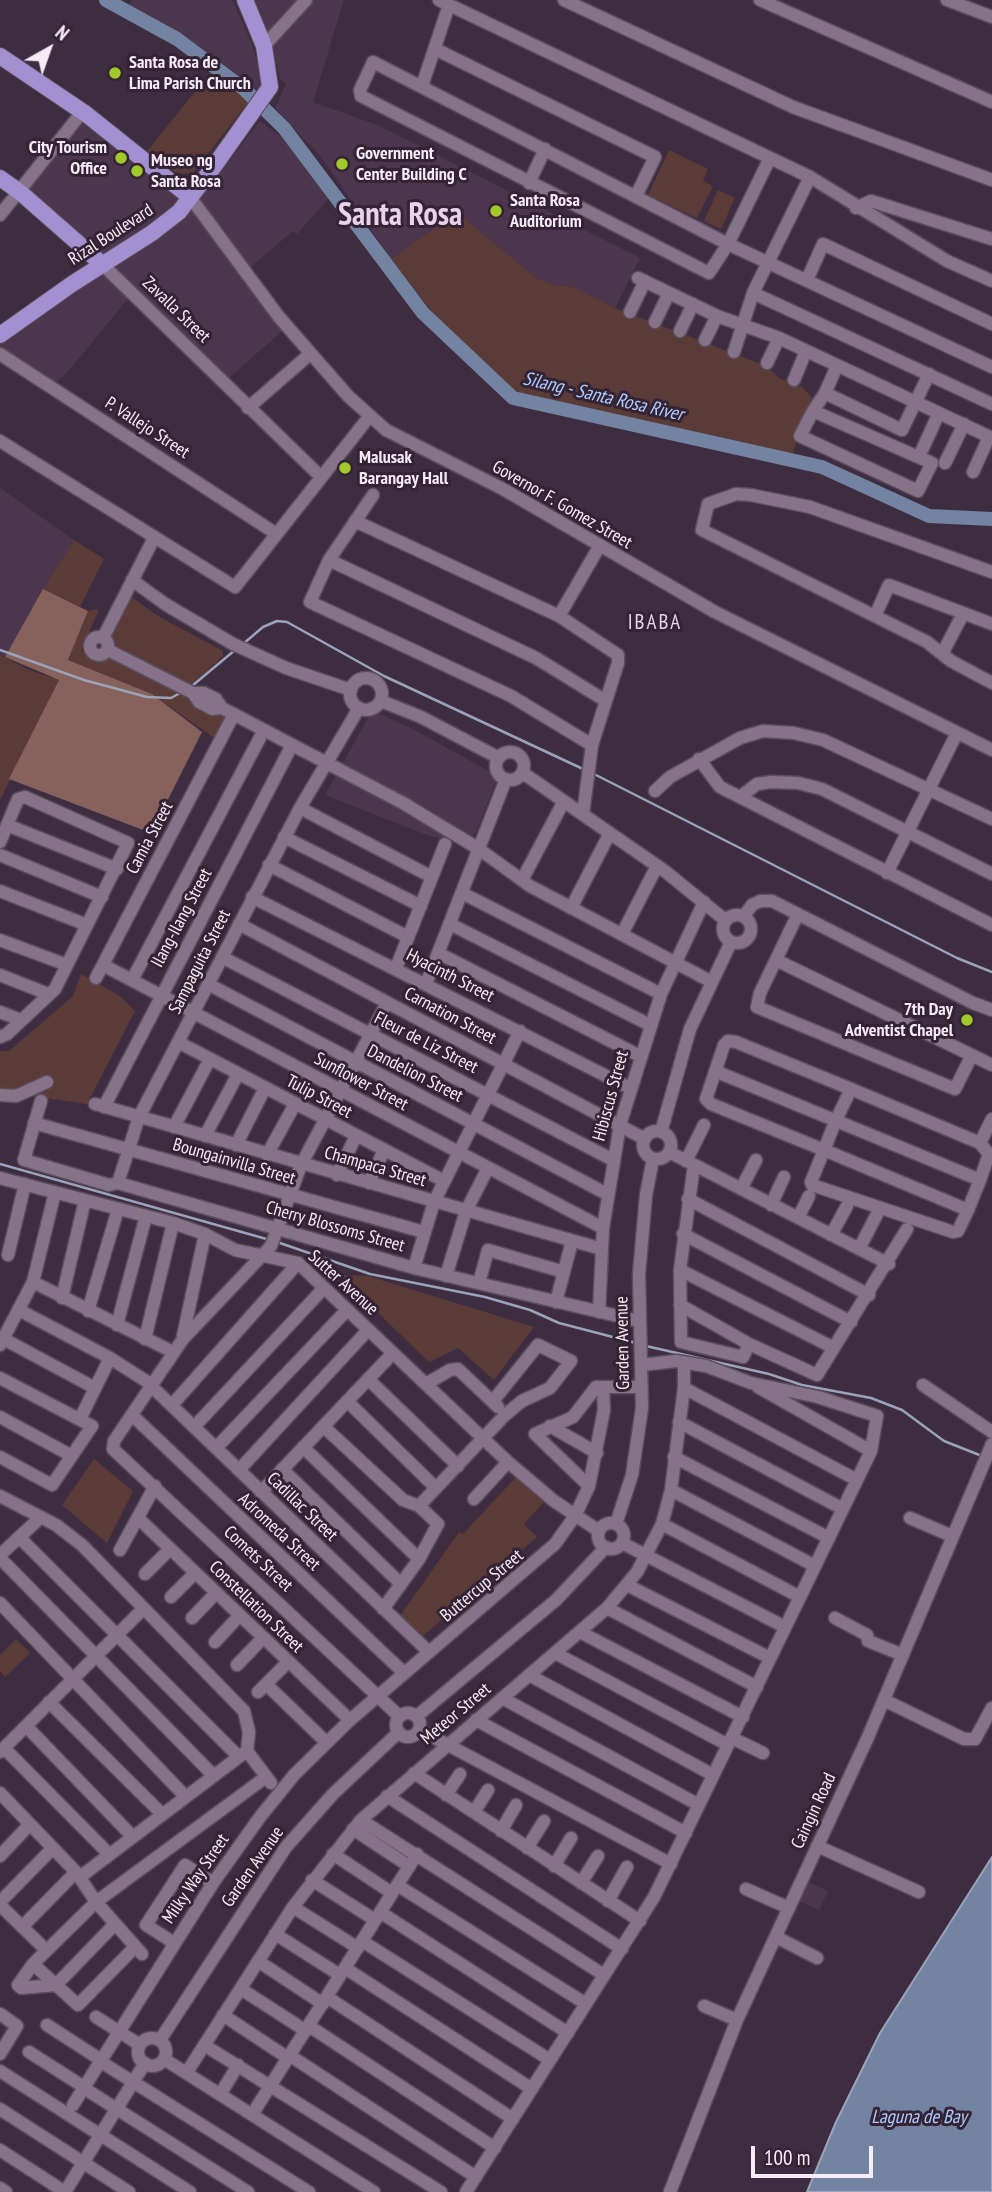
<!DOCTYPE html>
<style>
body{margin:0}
#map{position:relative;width:992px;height:2192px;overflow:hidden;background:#3e2d40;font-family:"PT Sans Narrow",sans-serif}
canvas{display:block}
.north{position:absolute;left:14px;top:14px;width:70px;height:70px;-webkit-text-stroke:5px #342335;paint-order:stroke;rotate:40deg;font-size:19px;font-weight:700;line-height:28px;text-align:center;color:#f7ebf8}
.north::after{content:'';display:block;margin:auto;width:24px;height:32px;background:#f7ebf8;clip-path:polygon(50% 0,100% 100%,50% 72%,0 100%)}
.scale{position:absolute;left:751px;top:2146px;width:122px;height:32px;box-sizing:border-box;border:4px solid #f7ebf8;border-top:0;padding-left:9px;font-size:21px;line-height:24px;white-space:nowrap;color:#f7ebf8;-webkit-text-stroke:5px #342335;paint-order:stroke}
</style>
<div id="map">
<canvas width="992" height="2192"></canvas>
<div class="north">N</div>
<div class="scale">100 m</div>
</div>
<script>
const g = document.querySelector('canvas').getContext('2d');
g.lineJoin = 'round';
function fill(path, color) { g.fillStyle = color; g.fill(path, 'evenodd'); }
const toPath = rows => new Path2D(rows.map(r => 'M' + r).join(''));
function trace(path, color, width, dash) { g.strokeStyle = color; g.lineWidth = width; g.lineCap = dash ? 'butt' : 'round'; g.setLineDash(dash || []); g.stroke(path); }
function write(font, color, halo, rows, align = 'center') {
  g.font = font + ' "PT Sans Narrow",sans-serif'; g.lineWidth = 6; g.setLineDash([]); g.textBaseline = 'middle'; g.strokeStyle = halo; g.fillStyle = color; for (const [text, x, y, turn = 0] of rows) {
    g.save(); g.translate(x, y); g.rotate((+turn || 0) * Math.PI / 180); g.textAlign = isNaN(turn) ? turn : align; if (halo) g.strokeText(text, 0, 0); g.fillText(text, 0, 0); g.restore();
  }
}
const built = toPath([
 [132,0,232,0,251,42,260,71,263,83,256,92,187,41,125,9],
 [254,0,302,0,269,38],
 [311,0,344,0,313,102,380,126,640,258,615,308,574,287,554,285,535,277,457,212,391,259,322,158,275,108,286,84,280,79,272,45],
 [83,111,184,191,215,165,222,171,260,121,295,147,331,196,297,234,293,231,245,272,287,327,223,383,132,294,71,368,51,388,0,354,0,335,102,265,18,191],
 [0,488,74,540,5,657,0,655],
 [380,714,415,730,492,773,496,781,476,832,461,844,427,835,325,795,368,718],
 [805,1881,828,1891,819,1910,797,1900]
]);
const green = toPath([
 [211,72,249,101,193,173,178,174,147,151],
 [669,150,708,169,703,181,713,186,697,218,648,195],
 [718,190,735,198,721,229,704,221],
 [457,212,535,277,554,285,574,287,615,308,766,366,779,378,802,387,812,398,792,455,516,393,454,340,391,259],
 [74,540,104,559,80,607,43,589],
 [127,594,158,616,223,651,223,656,192,685,116,647,109,632],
 [99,609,81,651,90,657,112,658,187,696,197,707,227,717,216,739,152,694,68,660,88,611],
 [0,655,29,670,59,680,0,800],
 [81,974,120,996,135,1011,87,1104,0,1092,0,1051,9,1051,73,996],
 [339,1275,368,1276,534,1327,494,1380,458,1348,429,1362],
 [94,1459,133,1491,107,1543,62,1505],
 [516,1477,545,1501,524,1524,537,1537,423,1636,400,1616,459,1532,463,1534],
 [16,1639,30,1653,5,1677,0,1671,0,1655]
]);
const forest = toPath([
 [43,589,88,611,68,660,152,694,202,732,151,833,9,779,59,680,5,657]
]);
const water = toPath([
 [992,1857,992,2192,807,2192,836,2122,880,2033,992,1857]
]);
const stream = toPath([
 [243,644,263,627,277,621,287,622,384,676,583,769],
 [0,650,84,680,147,697,171,698,180,693],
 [192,686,235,650],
 [592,773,957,958,992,972],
 [0,1164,270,1240],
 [277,1242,370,1274,485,1297,530,1310,559,1323,636,1343],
 [646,1346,769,1374,802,1385,871,1398,902,1410,944,1441,982,1456]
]);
const river = toPath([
 [106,0,177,39,244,89,284,128,423,313,513,398,822,467,929,516,992,519]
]);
const minor = toPath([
 [439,0,810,177,947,261,992,281],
 [564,0,793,107,992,180],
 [760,0,992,102],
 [947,0,992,17],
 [264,46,306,0],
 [435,49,655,157,636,196],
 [422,86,449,5],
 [770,158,728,244,709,273,361,96,360,90,373,62,728,244,992,367],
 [529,183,545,149],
 [190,197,279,317,348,396,386,430,503,489,715,612,992,750],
 [856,208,871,201,992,239],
 [0,215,83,111],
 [103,265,320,476],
 [638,278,717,316,779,338,992,438],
 [807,280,823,244,992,324],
 [753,293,992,404],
 [630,312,645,281],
 [655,322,669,293],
 [680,331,693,304],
 [705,340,717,316],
 [734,352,753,293,810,177],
 [0,354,275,533],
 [767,363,779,338],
 [794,380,806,351],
 [825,393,902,430,929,374],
 [248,408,310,354],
 [813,411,932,463,918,491,800,436,813,411,825,393,837,366],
 [0,441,235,587,369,417],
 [922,450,939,413],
 [945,463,964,424],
 [973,472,989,437],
 [373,495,329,560,310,602,511,696,592,745],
 [355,521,559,616,618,655,618,663,592,745,583,814],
 [329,560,536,658,606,701],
 [992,572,810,507,751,495,736,494,708,504,702,530,927,642,951,661,992,683],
 [132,580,165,604,233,644,286,668,351,690],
 [559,616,599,547],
 [875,616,889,585,992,624],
 '90 646a9 9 0 1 1 18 0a9 9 0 1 1-18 0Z',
 [103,638,154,538],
 [108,650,193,693,199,702,212,709,222,708],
 [942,654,963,614],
 '350 694a16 16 0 1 1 32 0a16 16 0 1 1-32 0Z',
 [193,693,204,693,216,699,222,708,403,803,479,849,530,886,712,982],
 [381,701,421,717,499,758],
 '496 766a14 14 0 1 1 28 0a14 14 0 1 1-28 0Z',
 [699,759,720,787,992,925],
 [523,773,666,872,725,920],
 [655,791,670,777,740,738,763,731,794,733,823,740,992,819],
 [740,797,757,784,771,782,798,783,822,789,992,874],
 [300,808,432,877],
 [7,825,117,869],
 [284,837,421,906],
 [0,842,18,799,25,797,128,843,55,989,7,1034,0,1037],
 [0,855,102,897],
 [269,865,408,937],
 [887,873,957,733],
 [522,880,564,801],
 [0,891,87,925],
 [462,893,661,994],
 [252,897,630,1088],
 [571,908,610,833],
 [798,914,760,993,757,1007,955,1089,972,1055],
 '723 929a14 14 0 1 1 28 0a14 14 0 1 1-28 0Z',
 [744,916,752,905,760,901,772,901,973,1003,992,1010],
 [239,924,645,1139],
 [450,924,650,1025],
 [622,934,657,866],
 [0,940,67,965],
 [438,953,640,1056],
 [222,957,613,1160],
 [776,960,992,1065],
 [103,965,603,1228],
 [396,968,445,844],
 [0,975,48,994],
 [96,978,234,714],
 [132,980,264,730],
 [208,984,607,1194],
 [426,984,506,779],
 [387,1003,301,1165,271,1246,183,1339,114,1441,113,1449,399,1716],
 [0,1012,21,1020],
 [178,1042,444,1181],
 [715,1071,980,1180,968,1210],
 [851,1089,836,1120,824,1150,811,1182,812,1185,953,1232,958,1231,968,1210,824,1150,711,1104,706,1099,724,1045,728,1041,736,1042,851,1089,980,1143,992,1119],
 [0,1095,16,1096,47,1082],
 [41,1101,24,1160,109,1185,118,1183,414,1268,639,1321],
 [95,1104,602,1249],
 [104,1107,292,745],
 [34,1123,424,1232],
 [174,1127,210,1059],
 '643 1145a14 14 0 1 1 28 0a14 14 0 1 1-28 0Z',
 [661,1132,690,1029,731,942],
 [205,1136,238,1074],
 [236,1145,265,1088],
 [669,1152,889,1264],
 [267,1155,295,1104],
 [686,1161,704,1125],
 [694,1165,680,1270,681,1342,743,1357,749,1344],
 [337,1175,356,1136],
 [0,1178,173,1223,205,1234,235,1250,298,1263,508,1462,554,1501,599,1531],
 [980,1180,989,1154,980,1143],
 [118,1183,139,1117,300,808,359,708],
 [369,1183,384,1150],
 [741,1189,756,1160],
 [688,1199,869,1295],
 [771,1205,784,1177],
 [798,1218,809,1196],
 [683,1234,851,1322],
 [831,1235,847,1206],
 [859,1249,877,1214],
 [8,1255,25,1184],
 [414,1268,434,1202,520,1031],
 [680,1270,834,1348],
 [446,1276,466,1211,488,1168],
 [33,1282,173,1352],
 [479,1283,488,1250,564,1272],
 [62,1298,85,1200],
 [556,1302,572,1241],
 [680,1305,749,1344,817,1375,907,1229],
 [19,1310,110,1358,146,1381,429,1652],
 [88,1311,118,1209],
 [599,1312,603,1228,620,1125,661,994,704,902],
 [117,1325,146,1216],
 [183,1336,205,1234],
 [0,1337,95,1388],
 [145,1339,173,1223],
 [0,1345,33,1282,55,1192],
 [0,1378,92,1426,52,1485,0,1457],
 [368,1379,458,1466],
 [426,1384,450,1370,458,1369,498,1407],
 [923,1385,992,1432],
 [758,1387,871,1451],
 [684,1388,857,1480],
 [347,1401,436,1488],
 [172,1405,298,1263],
 [132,1415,404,1673],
 [0,1417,72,1456],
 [80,1419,110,1358],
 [679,1422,843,1509],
 [323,1426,403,1500,419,1506,438,1524,419,1559,383,1609],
 [550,1426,597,1453],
 [194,1427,324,1288],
 [303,1447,419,1559],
 [216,1448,347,1310],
 [674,1457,829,1538],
 [282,1469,401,1584],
 [239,1470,368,1330],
 [589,1486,535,1434,573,1417,596,1387,642,1387],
 [671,1490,815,1566],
 [261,1492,393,1353],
 [0,1496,56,1525,82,1545,244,1711,249,1732,247,1751,271,1783],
 [474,1499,508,1462],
 [419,1506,505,1415,522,1401,550,1388,571,1361,538,1345,493,1401],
 [138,1518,350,1720],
 [910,1518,952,1536],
 '598 1536a13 13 0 1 1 26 0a13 13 0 1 1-26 0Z',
 [616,1524,632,1475,642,1408,639,1274,646,1195,653,1159],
 [662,1524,800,1597],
 [19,1537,239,1757],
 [622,1543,785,1627],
 [120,1550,155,1486],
 [0,1555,41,1517],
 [0,1558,214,1776],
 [145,1574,170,1549],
 [627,1585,770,1658],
 [171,1597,195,1573],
 [0,1603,184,1795],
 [607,1608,757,1687],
 [192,1618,216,1593],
 [835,1618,867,1635,868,1641,903,1655],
 [580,1632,743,1717],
 [215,1642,240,1615],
 [555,1653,728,1745],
 [237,1665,263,1638],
 [529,1675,713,1775],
 [266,1684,326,1742],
 [258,1692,288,1662],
 [502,1698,699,1805],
 [884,1700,964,1739,975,1739,992,1708],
 [49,1702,162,1814],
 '396 1725a12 12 0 1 1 24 0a12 12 0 1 1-24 0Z',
 [417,1716,556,1600,606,1547],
 [476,1720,686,1833],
 [26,1726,133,1837],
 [420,1730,671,1864],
 [732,1738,763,1753],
 [4,1748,109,1854],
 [0,1752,143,1609],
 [414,1773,640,1921],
 [0,1793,76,1872,96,1902,142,1954],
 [446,1795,460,1774],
 [387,1796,622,1949],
 [474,1812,488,1790],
 [361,1820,604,1975],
 [353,1829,409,1866],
 [501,1831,516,1805],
 [817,1846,919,1892],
 [527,1848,544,1821],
 [333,1854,392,1893],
 [0,1856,30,1824],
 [554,1866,571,1838],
 [80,1877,244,1753],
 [312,1880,375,1920],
 [581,1883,598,1856],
 [397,1885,586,2004],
 [746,1889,789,1908],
 [608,1901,627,1867],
 [0,1902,53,1848],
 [0,1905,46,1950],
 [293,1907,358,1948],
 [380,1912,568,2033],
 [22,1927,76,1872],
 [275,1934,340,1975],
 [776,1937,817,1958],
 [362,1941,550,2060],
 [174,1943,146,1925,185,1865,213,1883],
 [135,1947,78,2005,56,1985,21,1988,18,1985,33,1964,96,1902,266,1777],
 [258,1961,323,2004],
 [33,1964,56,1985,115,1924],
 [345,1968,532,2089],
 [241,1989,306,2031],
 [327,1997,513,2119],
 [704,2006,737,2020],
 [0,2014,17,2026,0,2054],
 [223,2015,288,2058],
 [96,2017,140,2045],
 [47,2025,101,2060],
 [309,2026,495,2148],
 '138 2052a14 14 0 1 1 28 0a14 14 0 1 1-28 0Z',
 [160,2040,286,1847,333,1794,399,1732],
 [204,2045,441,2192],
 [29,2052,84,2087],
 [289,2055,476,2177],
 [164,2059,374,2192],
 [106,2065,309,2192],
 [0,2071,190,2192],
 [187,2072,293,1907,361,1820,607,1608,637,1572,662,1524,671,1490,684,1388,684,1362],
 [90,2092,248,2192],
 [221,2093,238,2065],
 [73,2105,213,1883,260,1817,294,1775,350,1720,555,1544,575,1516,589,1486,604,1410,603,1387],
 [0,2109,129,2192],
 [253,2113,417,1854],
 [0,2150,65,2192],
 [0,2188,6,2192],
 [65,2192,145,2063],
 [466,2192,654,1897,871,1451,877,1416,818,1397,751,1383,706,1366,676,1361,641,1365],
 [670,2192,737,2020,868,1737,992,1444]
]);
const major = toPath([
 [0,56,86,114,190,197],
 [0,178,21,193,103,265],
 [0,335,72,284,152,233,179,212,215,165,270,87,264,46,245,0]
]);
const markers = [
 [115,73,7,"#a1c929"],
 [121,158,7,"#a1c929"],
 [342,164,7,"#a1c929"],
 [137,171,7,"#a1c929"],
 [496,211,7,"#a1c929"],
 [345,468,7,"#a1c929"],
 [967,1020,7,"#a1c929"]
];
const poiNames = [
 ["Santa Rosa de",129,63],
 ["Lima Parish Church",129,84],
 ["City Tourism",107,148,"right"],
 ["Office",107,169,"right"],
 ["Government",356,154],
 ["Center Building C",356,175],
 ["Museo ng",151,161],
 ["Santa Rosa",151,182],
 ["Santa Rosa",510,201],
 ["Auditorium",510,222],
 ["Malusak",359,458],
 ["Barangay Hall",359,479],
 ["7th Day",953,1010,"right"],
 ["Adventist Chapel",953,1031,"right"]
];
const streetNames = [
 ["Rizal Boulevard",111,235,-33],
 ["Zavalla Street",176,310,44],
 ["P. Vallejo Street",147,428,33],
 ["Governor F. Gomez Street",562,505,30],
 ["Camia Street",150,838,-62],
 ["Ilang-Ilang Street",182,918,-62],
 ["Sampaguita Street",200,962,-63],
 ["Hyacinth Street",450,976,27],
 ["Carnation Street",450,1016,28],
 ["Fleur de Liz Street",426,1043,27],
 ["Dandelion Street",415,1074,27],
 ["Sunflower Street",361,1082,28],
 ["Hibiscus Street",611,1096,-75],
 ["Tulip Street",319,1097,28],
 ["Boungainvilla Street",234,1162,16],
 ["Champaca Street",375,1167,16],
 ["Cherry Blossoms Street",335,1227,16],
 ["Sutter Avenue",343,1283,42],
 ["Garden Avenue",623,1343,-91],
 ["Cadillac Street",302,1507,44],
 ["Adromeda Street",279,1532,43],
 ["Comets Street",258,1559,43],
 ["Buttercup Street",482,1586,-40],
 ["Constellation Street",256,1607,44],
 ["Meteor Street",456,1714,-40],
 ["Caingin Road",814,1811,-65],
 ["Garden Avenue",253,1867,-55],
 ["Milky Way Street",196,1879,-56]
];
const waterNames = [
 ["Silang - Santa Rosa River",603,397,13],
 ["Laguna de Bay",919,2118]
];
const quarterNames = [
 ["IBABA",655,623]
];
const townNames = [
 ["Santa Rosa",400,216]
];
fill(built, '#4c364d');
fill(green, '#5a3b38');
fill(forest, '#87625d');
fill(water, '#7284a1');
trace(water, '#9aa3bb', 2);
trace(stream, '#9aa3bb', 2.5);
trace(river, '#7284a1', 14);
trace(minor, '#5c4d5d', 15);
trace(major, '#5c4d5d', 18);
trace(minor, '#877389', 12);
trace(major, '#a290d0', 16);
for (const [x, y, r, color] of markers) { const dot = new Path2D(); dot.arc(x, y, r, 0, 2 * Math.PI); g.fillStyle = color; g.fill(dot); trace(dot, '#342335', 2.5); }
write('bold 18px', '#f7ebf8', '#342335', poiNames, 'left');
write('18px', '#f7ebf8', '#342335', streetNames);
write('italic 19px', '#adcdff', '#342335', waterNames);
g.letterSpacing = '2px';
write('21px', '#e9d3eb', '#342335', quarterNames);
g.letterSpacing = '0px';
write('bold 32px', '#e9d3eb', '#342335', townNames);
</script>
